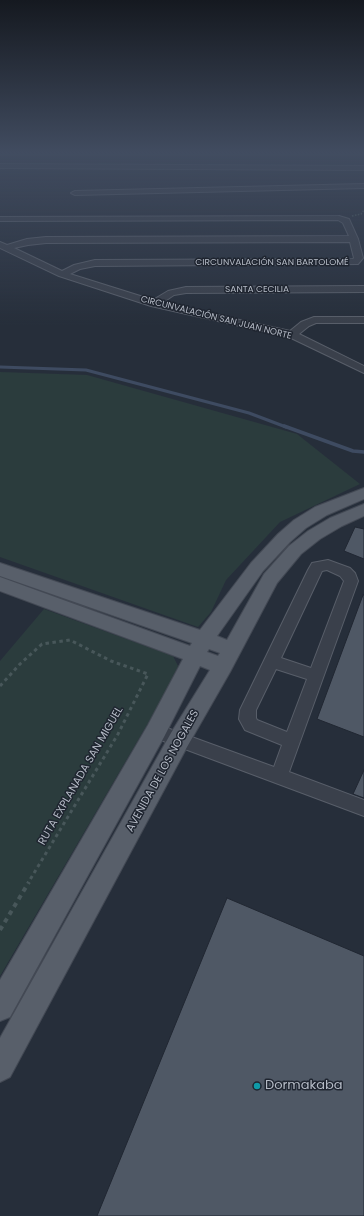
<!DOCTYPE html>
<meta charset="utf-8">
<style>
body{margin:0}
canvas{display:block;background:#262e3a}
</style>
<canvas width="364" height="1216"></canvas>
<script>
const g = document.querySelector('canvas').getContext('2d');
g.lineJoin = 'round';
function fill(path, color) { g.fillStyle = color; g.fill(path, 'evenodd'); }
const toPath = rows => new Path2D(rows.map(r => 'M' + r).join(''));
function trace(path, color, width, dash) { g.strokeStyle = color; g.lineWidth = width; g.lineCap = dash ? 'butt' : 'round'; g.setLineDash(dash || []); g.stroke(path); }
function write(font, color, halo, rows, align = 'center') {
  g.font = font + ' Poppins,sans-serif'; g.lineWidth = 3; g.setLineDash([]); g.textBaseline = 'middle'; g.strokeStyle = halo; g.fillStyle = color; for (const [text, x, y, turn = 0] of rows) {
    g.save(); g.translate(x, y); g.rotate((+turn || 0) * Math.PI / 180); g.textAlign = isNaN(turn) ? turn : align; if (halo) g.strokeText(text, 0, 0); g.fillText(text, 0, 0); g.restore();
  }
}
const green = toPath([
 [0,372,87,375,297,434,360,484,280,522,226,580,211,612,198,627,0,557],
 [44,609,173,656,178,666,165,694,0,976,0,661]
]);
const streamFar1 = toPath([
 [0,367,86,370,249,413,286,427]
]);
const stream = toPath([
 [284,426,353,451,364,452]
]);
const building = toPath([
 [355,527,364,529,364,559,344,551,355,527],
 [363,595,364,595,364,737,317,719,363,595],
 [364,770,364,798,353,794,364,770],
 [227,898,364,956,364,1216,97,1216,227,898]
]);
const pathFar2 = toPath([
 [352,216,361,214,364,210]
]);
const pathFar1 = toPath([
 [0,686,20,664,42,644,70,640,111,661,148,674,118,734,28,883]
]);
const path = toPath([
 [0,930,29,882]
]);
const minor = toPath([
 [0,164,364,166,364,170,0,168,0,164],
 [364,184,364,188,75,195,71,193,75,191,364,184],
 [339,216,349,219,358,239,363,258,358,264,95,266,80,269,70,274,153,300,168,291,186,287,364,286,364,292,186,293,174,295,162,303,290,331,301,322,314,317,364,317,364,323,316,323,309,326,299,334,364,366,364,373,289,337,151,306,59,276,0,248,0,242,7,245,27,239,46,237,349,236,343,223,338,220,0,221,0,217,339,216],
 [350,242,354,258,353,259,95,260,74,265,62,271,14,248,28,245,46,243,350,242],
 [328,560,350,568,355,573,358,581,289,772,364,800,364,816,150,736,147,731,150,726,156,724,274,767,282,745,245,730,239,719,240,710,308,570,312,563,328,560],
 [327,570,340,576,344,581,311,668,281,658,322,571,327,570],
 [276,669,307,679,287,732,257,720,256,718,256,710,276,669]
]);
const major = toPath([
 [364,488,364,499,327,515,306,528,290,542,263,571,217,636,227,640,264,574,289,546,308,531,330,518,364,504,364,516,342,526,320,539,301,554,277,583,230,672,187,747,10,1077,0,1082,0,1038,171,733,210,670,200,666,164,737,10,1017,0,1021,0,980,148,725,183,659,0,591,0,577,190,646,192,643,0,576,0,563,200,630,251,563,278,534,294,520,315,507,364,488],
 [209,649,220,653,218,656,207,652,209,649]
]);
const markers = [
 [257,1086,4,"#0f9aa8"]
];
const farStreetnames = [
 ["CIRCUNVALACIÓN SAN BARTOLOMÉ",272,263],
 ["SANTA CECILIA",257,290],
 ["CIRCUNVALACIÓN SAN JUAN NORTE",216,318,14]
];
const streetNames = [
 ["AVENIDA DE LOS NOGALES",163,771,-61],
 ["RUTA EXPLANADA SAN MIGUEL",81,776,-60]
];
const nearPoinames = [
 ["Dormakaba",265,1086]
];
fill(green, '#2b3c3d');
trace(streamFar1, '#3e4b61', 3);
trace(stream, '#3e4b61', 3.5);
fill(building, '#4f5865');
trace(building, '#212732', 1);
trace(minor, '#585e69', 2);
trace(major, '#434954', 2);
trace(pathFar2, '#48575a', 1.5, [1.5, 1.5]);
trace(pathFar1, '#48575a', 3, [3.5, 3.5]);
trace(path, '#48575a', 4, [4.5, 4.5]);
fill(minor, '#3a404b');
fill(major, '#585f6a');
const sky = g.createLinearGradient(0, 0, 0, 325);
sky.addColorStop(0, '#151920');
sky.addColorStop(0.47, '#414c60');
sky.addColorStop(1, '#414c6000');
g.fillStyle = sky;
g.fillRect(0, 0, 364, 325);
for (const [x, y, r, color] of markers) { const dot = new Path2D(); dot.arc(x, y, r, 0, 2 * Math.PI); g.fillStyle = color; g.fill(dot); trace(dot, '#1f2530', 1.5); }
write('9px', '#b5bbc6', '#1f2530', farStreetnames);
write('11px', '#b5bbc6', '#1f2530', streetNames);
write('13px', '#b5bbc6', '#1f2530', nearPoinames, 'left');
</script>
